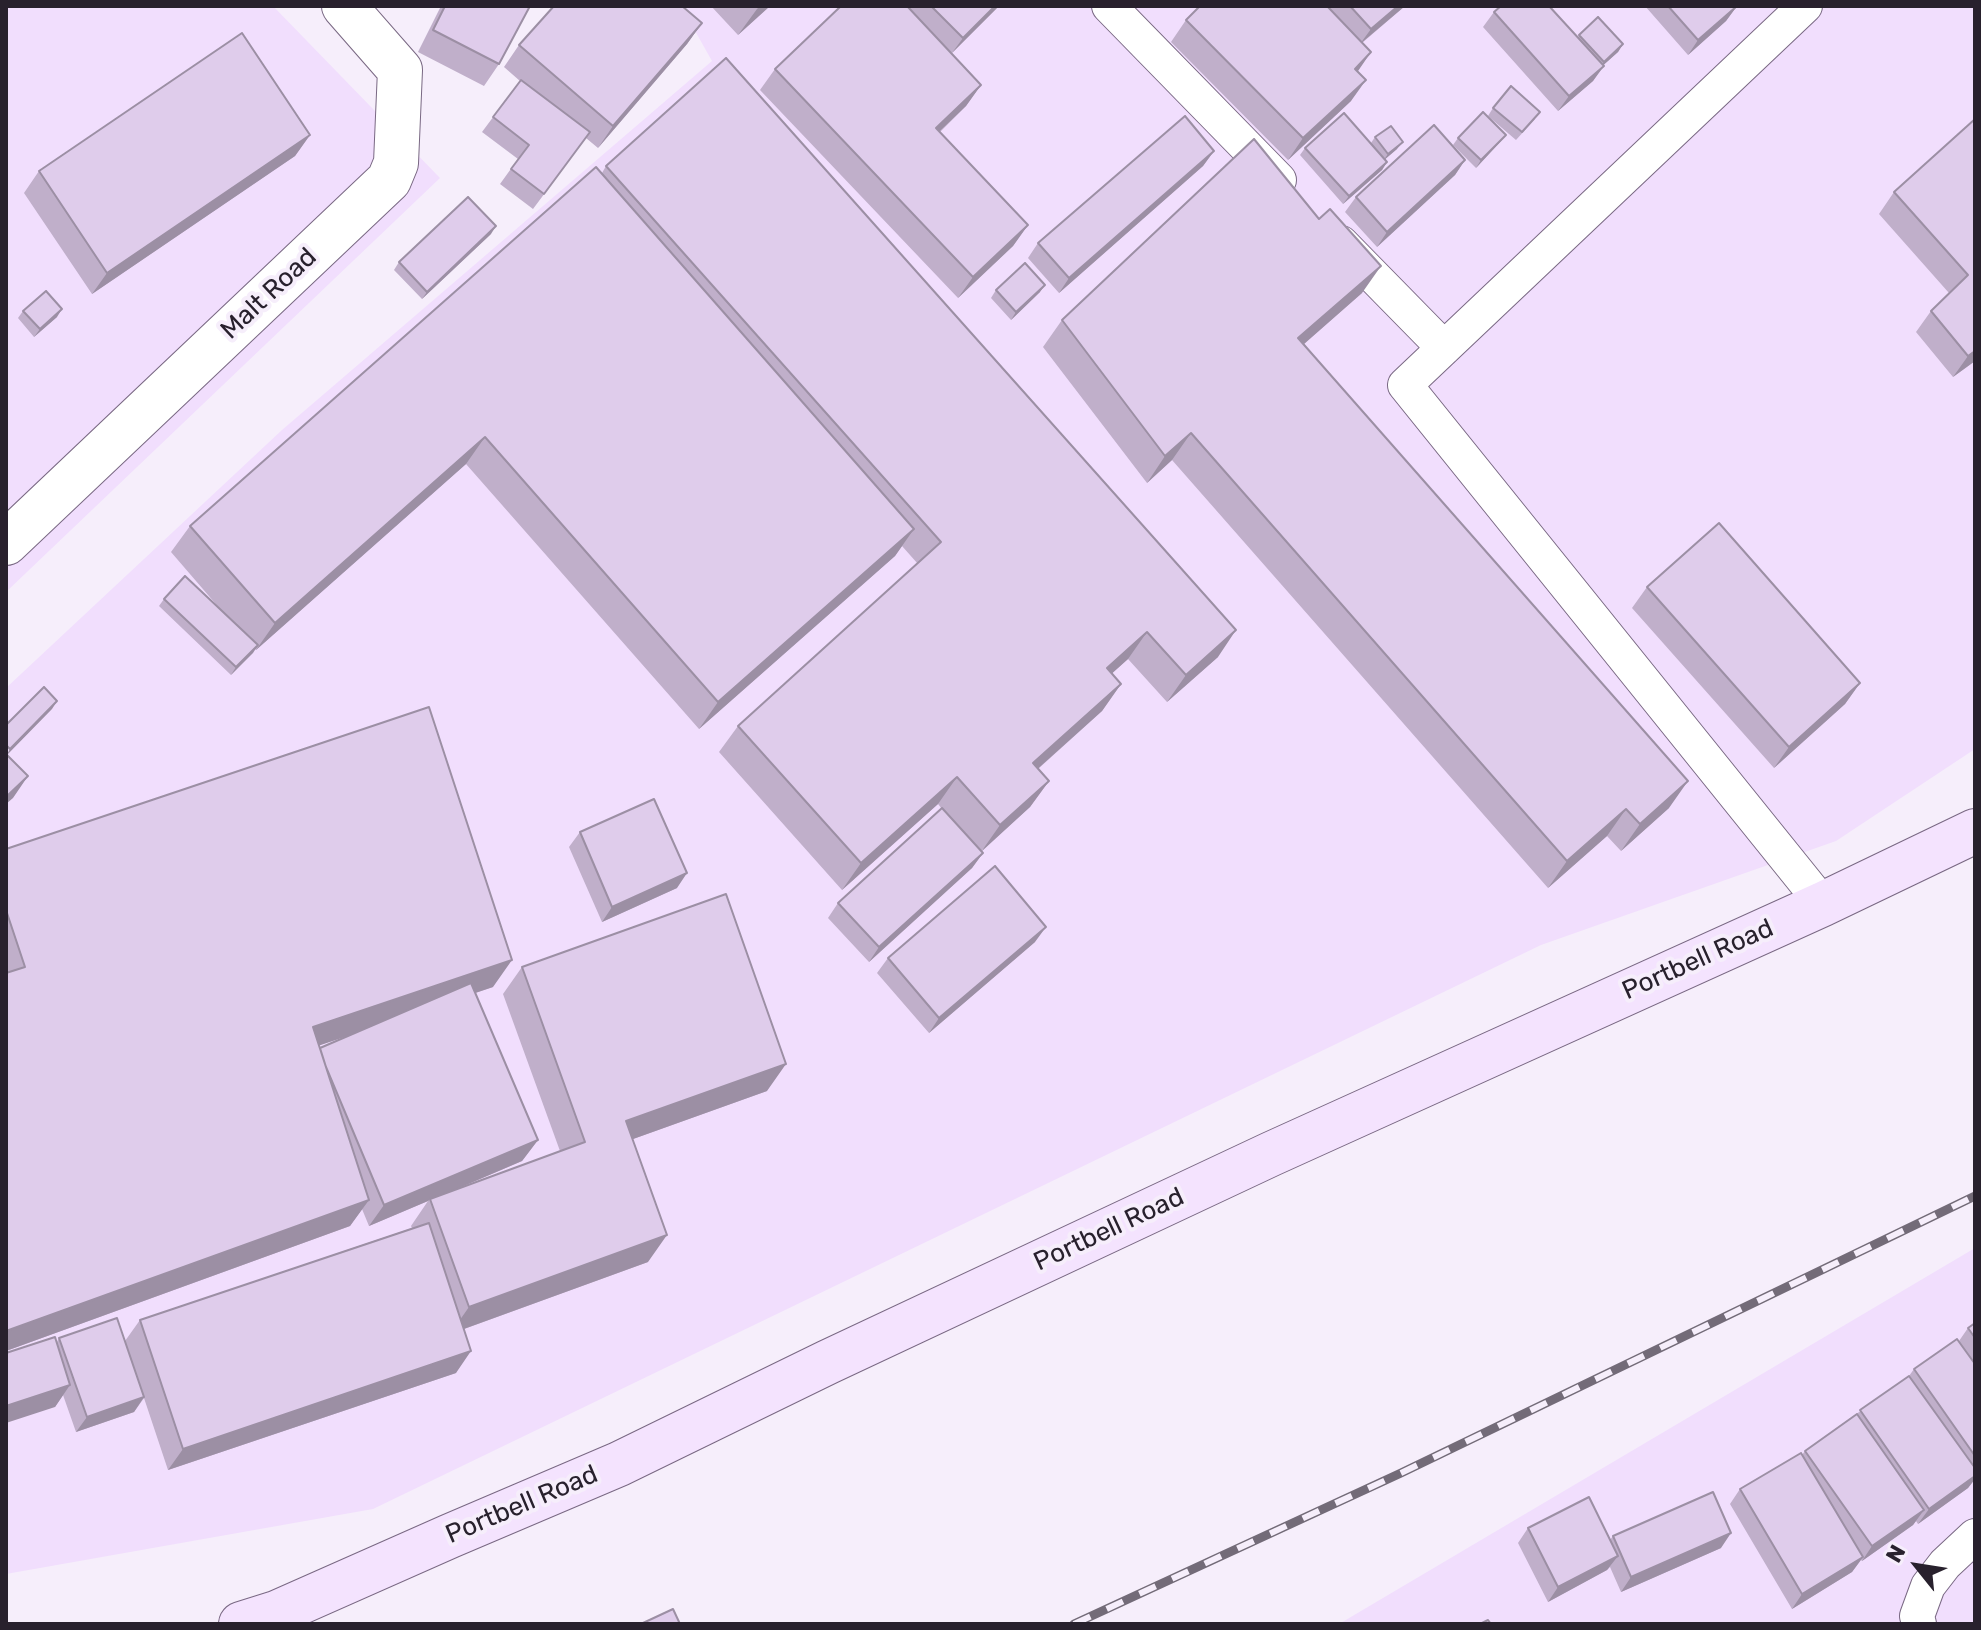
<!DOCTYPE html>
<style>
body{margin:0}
#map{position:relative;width:1981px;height:1630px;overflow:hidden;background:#f6eefb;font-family:Rubik,sans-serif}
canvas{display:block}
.frame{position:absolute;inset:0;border:8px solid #28212d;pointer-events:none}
.north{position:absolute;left:1877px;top:1526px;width:80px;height:80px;-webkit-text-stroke:6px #f6eefb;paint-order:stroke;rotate:300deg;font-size:22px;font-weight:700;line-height:32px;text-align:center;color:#28212d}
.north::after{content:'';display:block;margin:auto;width:28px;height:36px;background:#28212d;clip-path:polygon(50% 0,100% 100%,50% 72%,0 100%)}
</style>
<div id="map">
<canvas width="1981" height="1630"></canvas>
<div class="frame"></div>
<div class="north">N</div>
</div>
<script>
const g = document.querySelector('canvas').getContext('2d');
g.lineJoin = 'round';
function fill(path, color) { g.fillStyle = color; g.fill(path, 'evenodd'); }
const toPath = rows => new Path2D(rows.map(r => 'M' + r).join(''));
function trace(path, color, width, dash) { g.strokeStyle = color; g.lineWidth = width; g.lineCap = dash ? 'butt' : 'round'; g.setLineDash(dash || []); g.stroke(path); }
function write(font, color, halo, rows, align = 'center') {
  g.font = font + ' Rubik,sans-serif'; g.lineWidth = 8; g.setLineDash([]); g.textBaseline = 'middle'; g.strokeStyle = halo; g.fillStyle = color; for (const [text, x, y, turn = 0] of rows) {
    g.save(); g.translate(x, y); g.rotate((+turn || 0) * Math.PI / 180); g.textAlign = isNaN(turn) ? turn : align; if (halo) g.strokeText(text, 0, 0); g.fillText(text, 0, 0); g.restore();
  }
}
const built = toPath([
 [6,6,273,6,440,178,6,592],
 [681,6,1975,6,1975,749,1836,841,1541,945,373,1509,6,1574,6,688,282,430,712,61],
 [1975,1248,1975,1624,1339,1624]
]);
const service = toPath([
 [1109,6,1279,180],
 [1805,6,1405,385,1823,904],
 [1341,243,1444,348],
 [1919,1624,1917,1616,1928,1586,1945,1564,1975,1536]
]);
const minor = toPath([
 [6,543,389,180,396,163,400,70,344,6]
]);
const secondary = toPath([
 [241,1624,276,1613,450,1536,619,1464,828,1362,1271,1154,1823,904,1975,831]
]);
const rail = toPath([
 [1074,1624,1401,1473,1975,1196]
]);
const wall = toPath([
 [436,6,530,6,499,64,484,86,418,52,440,8],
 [711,6,770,6,738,35],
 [841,6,999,6,952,53,923,24,981,85,966,106,940,132,1028,225,1013,246,958,298,760,90,775,69],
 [1200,6,1405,6,1362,43,1371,52,1357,71,1351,101,1288,160,1171,42,1186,20],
 [1645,6,1737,6,1726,21,1688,55],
 [1494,12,1578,37,1598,17,1623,44,1618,52,1603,65,1593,81,1558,111,1483,27],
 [702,23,687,44,598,148,586,138,533,209,500,184,518,159,482,132,520,81,504,67,519,45],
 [1493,108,1535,119,1516,140,1488,116],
 [1975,119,1975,361,1953,377,1916,332,1931,311,1949,293,1879,214,1894,192],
 [310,135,295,156,92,294,24,193,39,171],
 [1506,135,1500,142,1476,168,1453,145,1458,138],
 [1375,137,1397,149,1385,159,1387,162,1382,170,1343,204,1300,155,1305,148,1371,143],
 [1214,151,1203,166,1059,293,1028,258,1038,243],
 [1465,160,1455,175,1377,247,1345,212,1356,197],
 [606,166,1218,657,1167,702,1128,659,1111,674,1121,684,1102,711,1038,769,1049,781,1030,807,981,851,983,853,972,868,869,962,828,918,838,903,942,809,938,804,842,890,719,752,738,726,918,564,902,546,895,556,699,729,466,464,256,650,255,649,231,675,159,606,164,599,221,610,171,552,190,526,602,173],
 [491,234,422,299,394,270,399,262],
 [996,290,1040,292,1011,320,991,298],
 [1362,293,1304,344,1669,808,1621,851,1607,836,1548,888,1172,460,1147,483,1043,347,1062,320],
 [23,311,57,317,34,337,18,318],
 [1647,587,1860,683,1845,704,1774,768,1632,608],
 [580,832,677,888,602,922,569,847],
 [6,849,493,987,475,993,538,1140,522,1161,459,1188,560,1151,503,994,522,967,767,1091,633,1139,648,1262,464,1329,456,1373,168,1470,144,1398,134,1412,76,1432,63,1395,55,1407,57,1342,59,1338,125,1341,140,1320,412,1228,411,1226,428,1201,369,1226,362,1209,350,1226,6,1351],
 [353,1034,320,1048,319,1045],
 [1035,942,929,1033,877,973,888,958],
 [1975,1323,1975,1479,1968,1488,1918,1524,1916,1521,1913,1525,1862,1561,1861,1560,1852,1572,1792,1609,1730,1504,1740,1489,1802,1455,1805,1451,1909,1376,1914,1369,1959,1341,1968,1328],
 [1528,1528,1610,1540,1613,1536,1721,1548,1621,1592,1610,1567,1607,1570,1548,1602,1518,1543]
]);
const shadedWall = toPath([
 [760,6,770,6,738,35,757,9],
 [995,6,999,6,952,53,963,38],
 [1398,6,1405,6,1360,44,1371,29],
 [1737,6,1726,21,1688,55,1698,40],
 [702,23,687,44,598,148,613,126],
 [1623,44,1618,52,1598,70,1604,62],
 [1371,52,1356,74,1355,69],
 [1604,66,1593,81,1558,111,1569,96],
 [1366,80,1351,101,1288,160,1303,138],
 [981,85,966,106,921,149,936,128],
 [310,135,295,156,92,294,107,273],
 [1506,135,1500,142,1476,168,1481,160],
 [1403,142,1397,149,1383,161,1388,154],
 [1214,151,1203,166,1059,293,1069,278],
 [1465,160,1455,175,1377,247,1387,232],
 [1387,162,1382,170,1343,204,1349,196],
 [1028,225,1013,246,958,298,973,277],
 [496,226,491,234,422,299,427,292],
 [1381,266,1362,293,1280,365,1298,338],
 [1045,285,1040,292,1011,320,1016,312],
 [62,309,57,317,34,337,40,329],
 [1975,351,1975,361,1953,377,1968,356],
 [1191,433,1172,460,1147,483,1165,456],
 [485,437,466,464,256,650,275,623],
 [914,529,895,556,699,729,718,702],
 [1236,630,1218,657,1167,702,1186,675],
 [1147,632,1128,659,1088,695,1107,668],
 [258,645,253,653,231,675,236,667],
 [1860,683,1845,704,1774,768,1789,747],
 [1121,684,1102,711,1014,790,1033,763],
 [57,701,52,709,6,756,10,749],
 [28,776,13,798,6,804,6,797],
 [957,777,938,804,842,890,861,863],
 [1049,781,1030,807,981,852,1000,825],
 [1688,781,1669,808,1621,851,1640,824],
 [1626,809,1607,836,1548,888,1567,861],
 [983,853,972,868,869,962,879,947],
 [687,873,677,888,602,922,612,907],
 [1046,927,1035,942,929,1033,939,1018],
 [512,960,493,987,294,1054,313,1027],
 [786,1064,767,1091,608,1148,626,1121],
 [538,1140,522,1161,431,1200,430,1199,428,1201,369,1226,384,1205],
 [369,1200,350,1226,6,1351,6,1331],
 [667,1235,648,1262,450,1334,469,1307],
 [471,1351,456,1373,168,1470,183,1449],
 [70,1385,55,1407,6,1423,6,1406],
 [144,1397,134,1412,76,1432,87,1417],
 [1975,1476,1975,1479,1968,1488,1918,1524,1929,1509],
 [1924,1510,1913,1525,1862,1561,1872,1546],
 [1731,1533,1721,1548,1621,1592,1631,1577],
 [1618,1556,1607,1570,1548,1602,1558,1587],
 [1863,1557,1852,1572,1792,1609,1802,1594]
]);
const building = toPath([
 [445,6,530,6,499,64,433,30,445,6],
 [554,6,682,6,702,23,613,126,519,45,554,6],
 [841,6,907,6,981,85,936,128,1028,225,973,277,775,69,841,6],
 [931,6,995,6,963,38,931,6],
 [1200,6,1327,6,1371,52,1355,69,1366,80,1303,138,1186,20,1200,6],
 [1350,6,1398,6,1371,29,1350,6],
 [1501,6,1549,6,1604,66,1569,96,1494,12,1501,6],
 [1668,6,1737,6,1698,40,1668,6],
 [1598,17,1623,44,1604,62,1579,35,1598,17],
 [242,33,310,135,107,273,39,171,242,33],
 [726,58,1236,630,1186,675,1147,632,1107,668,1121,684,1033,763,1049,781,1000,825,957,777,861,863,738,726,941,542,606,166,726,58],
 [521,80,590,132,544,194,511,169,529,145,493,117,521,80],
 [1511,86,1540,112,1522,132,1493,108,1511,86],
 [1483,112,1506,135,1481,160,1458,138,1483,112],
 [1344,113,1387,162,1349,196,1305,148,1344,113],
 [1185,116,1214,151,1069,278,1038,243,1185,116],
 [1975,119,1975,351,1968,356,1931,311,1968,275,1894,192,1975,119],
 [1434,125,1465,160,1387,232,1356,197,1434,125],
 [1391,126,1403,142,1388,154,1375,137,1391,126],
 [1254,139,1319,219,1330,209,1381,266,1298,338,1688,781,1640,824,1626,809,1567,861,1191,433,1165,456,1062,320,1254,139],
 [596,167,914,529,718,702,485,437,275,623,190,526,596,167],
 [468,197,496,226,427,292,399,262,468,197],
 [1025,263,1045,285,1016,312,996,290,1025,263],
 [46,291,62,309,40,329,23,311,46,291],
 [1719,523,1860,683,1789,747,1647,587,1719,523],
 [185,576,258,645,236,667,164,599,185,576],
 [44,687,57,701,10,749,6,745,6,725,44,687],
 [429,707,512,960,313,1027,369,1200,6,1331,6,973,25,967,6,910,6,849,429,707],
 [6,754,28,776,6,797,6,754],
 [654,799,687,873,612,907,580,832,654,799],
 [942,808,983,853,879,947,838,903,942,808],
 [995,866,1046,927,939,1018,888,958,995,866],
 [726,894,786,1064,626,1121,667,1235,469,1307,430,1199,585,1142,522,967,726,894],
 [471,983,538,1140,384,1205,326,1067,320,1048,471,983],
 [429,1223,471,1351,183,1449,140,1320,429,1223],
 [117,1318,144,1397,87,1417,59,1338,117,1318],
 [1975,1323,1975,1338,1968,1328,1975,1323],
 [55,1337,70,1385,6,1406,6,1353,55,1337],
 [1957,1339,1975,1364,1975,1456,1914,1369,1957,1339],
 [1909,1376,1975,1468,1975,1476,1929,1509,1860,1410,1909,1376],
 [1857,1414,1924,1510,1872,1546,1805,1451,1857,1414],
 [1801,1453,1863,1557,1802,1594,1740,1489,1801,1453],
 [1713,1492,1731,1533,1631,1577,1613,1536,1713,1492],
 [1589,1497,1618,1556,1558,1587,1528,1528,1589,1497],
 [673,1609,680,1624,643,1624,643,1623,673,1609],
 [1488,1620,1491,1624,1480,1624,1488,1620]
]);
const streetNames = [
 ["Malt Road",269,294,-43],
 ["Portbell Road",1698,960,-24],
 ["Portbell Road",1109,1230,-25],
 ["Portbell Road",522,1505,-23]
];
fill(built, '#f1defd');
trace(service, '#796883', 36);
trace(minor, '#796883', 46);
trace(secondary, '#796883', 46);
trace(service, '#fff', 34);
trace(minor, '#fff', 44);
trace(secondary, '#f4e3fe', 44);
trace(rail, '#736b78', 9);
trace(rail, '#f6eefb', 6, [18]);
fill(wall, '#c0afca');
fill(shadedWall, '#9c8fa4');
fill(building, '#dfcceb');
trace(building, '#9c8fa4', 2);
write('26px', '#28212d', '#f6eefb', streetNames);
</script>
